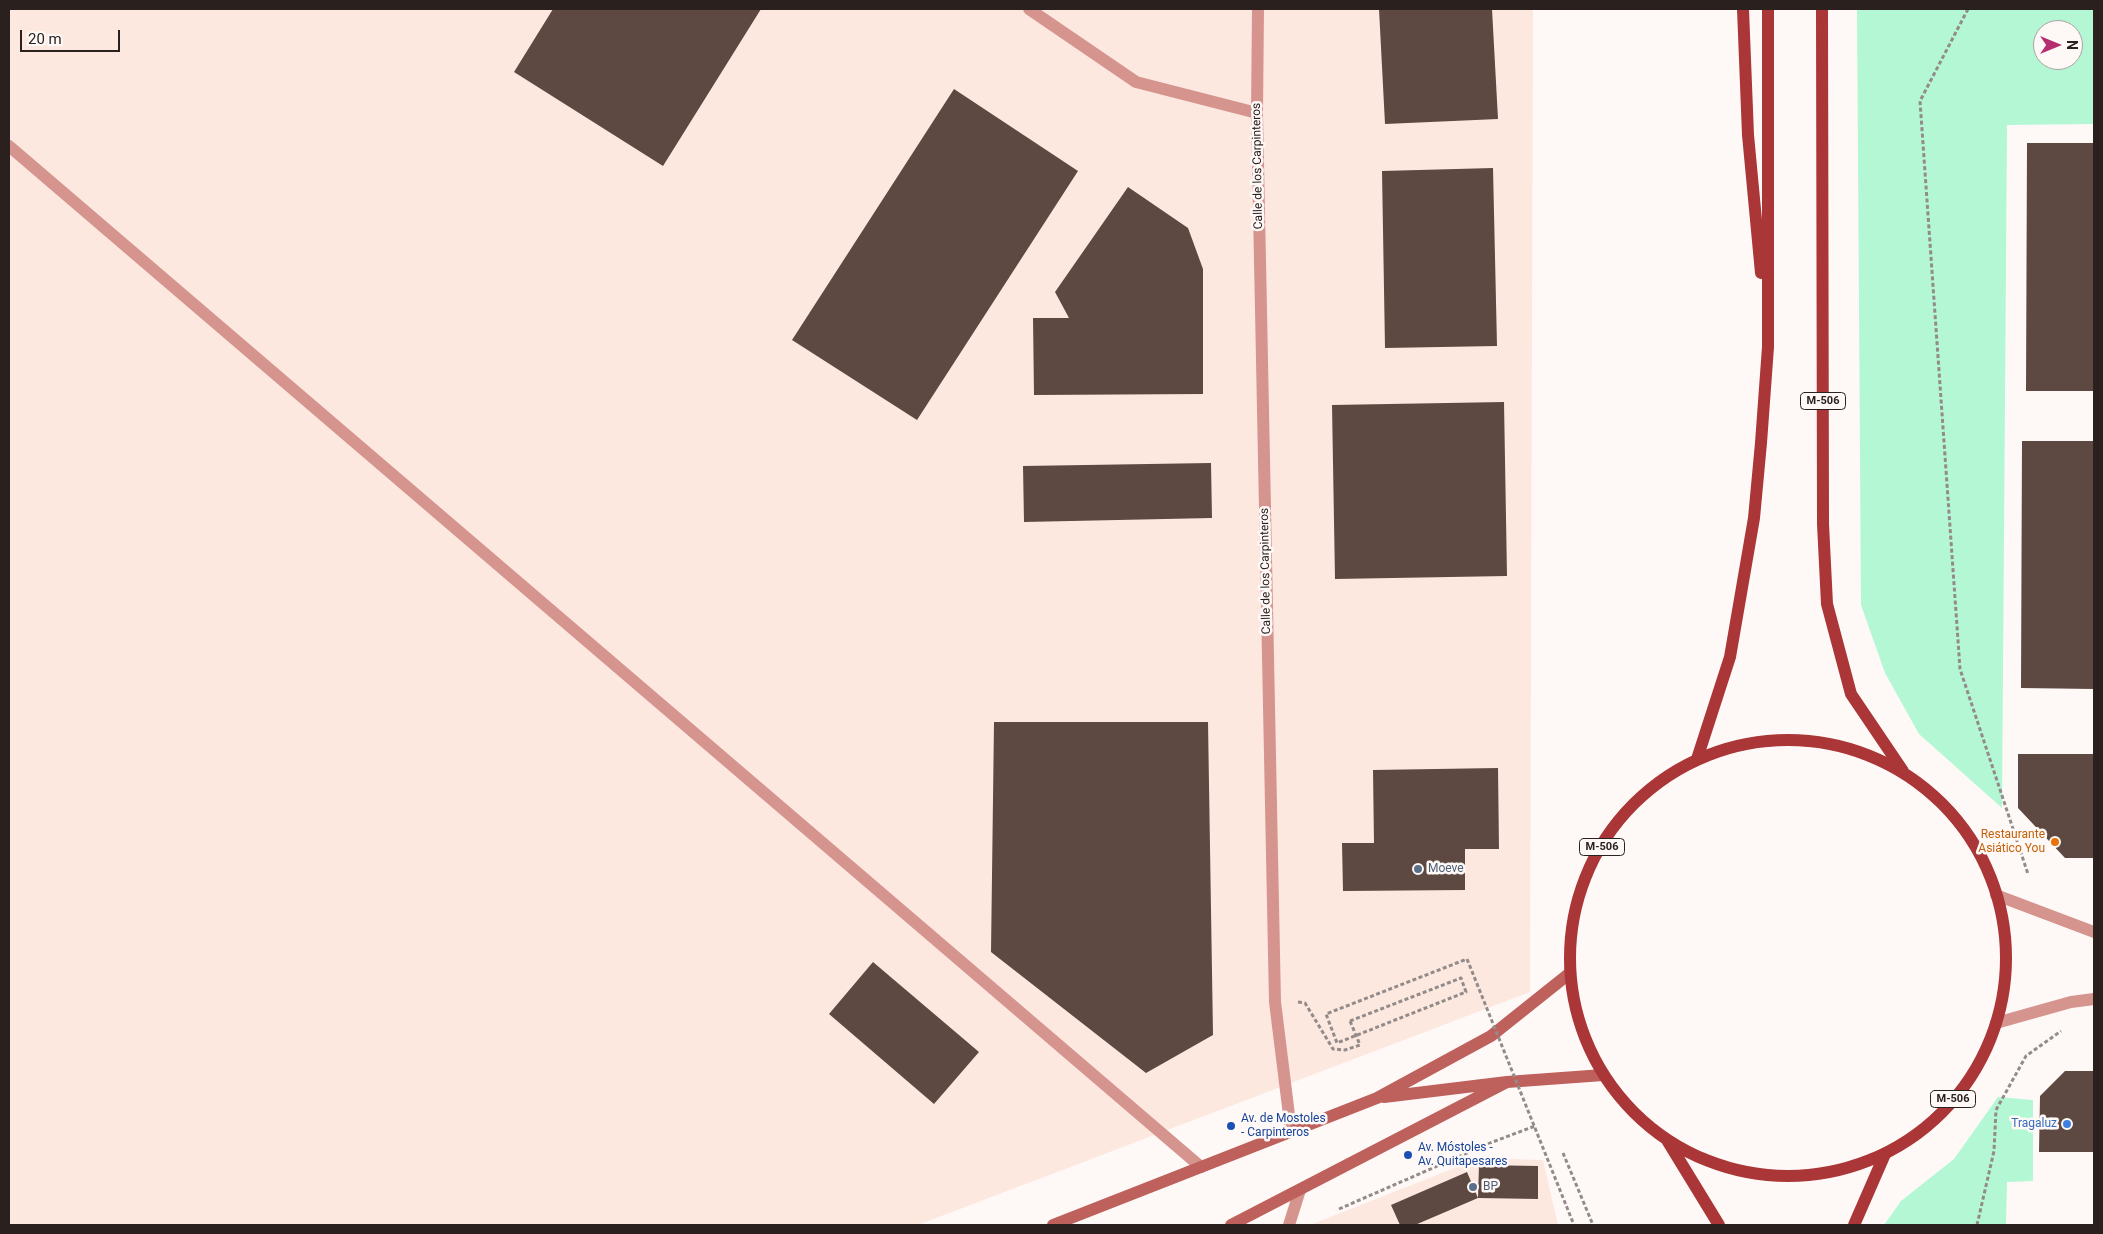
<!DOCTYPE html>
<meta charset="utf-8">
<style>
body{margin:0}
#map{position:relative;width:2103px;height:1234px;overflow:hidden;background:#fef9f7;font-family:Roboto,sans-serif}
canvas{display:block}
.frame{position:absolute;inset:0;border:10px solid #2a201d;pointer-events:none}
.north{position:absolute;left:2033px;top:20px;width:50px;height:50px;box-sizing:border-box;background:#fef9f7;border:1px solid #a9a2a0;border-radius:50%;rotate:90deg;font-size:14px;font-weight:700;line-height:20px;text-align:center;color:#2a201d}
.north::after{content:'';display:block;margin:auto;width:18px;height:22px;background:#b52e6f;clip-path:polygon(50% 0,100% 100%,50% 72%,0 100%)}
.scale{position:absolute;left:20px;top:30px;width:100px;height:22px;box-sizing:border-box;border:2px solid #2a201d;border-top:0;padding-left:6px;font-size:15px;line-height:18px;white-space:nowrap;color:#2a201d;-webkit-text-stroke:4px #fef9f7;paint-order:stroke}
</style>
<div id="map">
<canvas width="2103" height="1234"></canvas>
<div class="frame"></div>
<div class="north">N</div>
<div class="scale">20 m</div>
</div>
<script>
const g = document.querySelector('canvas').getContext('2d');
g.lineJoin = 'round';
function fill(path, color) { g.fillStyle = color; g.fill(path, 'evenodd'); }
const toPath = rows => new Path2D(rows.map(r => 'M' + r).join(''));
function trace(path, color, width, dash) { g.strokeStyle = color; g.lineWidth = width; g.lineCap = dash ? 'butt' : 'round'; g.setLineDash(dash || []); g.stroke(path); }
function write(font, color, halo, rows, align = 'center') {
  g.font = font + ' Roboto,sans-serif'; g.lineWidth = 5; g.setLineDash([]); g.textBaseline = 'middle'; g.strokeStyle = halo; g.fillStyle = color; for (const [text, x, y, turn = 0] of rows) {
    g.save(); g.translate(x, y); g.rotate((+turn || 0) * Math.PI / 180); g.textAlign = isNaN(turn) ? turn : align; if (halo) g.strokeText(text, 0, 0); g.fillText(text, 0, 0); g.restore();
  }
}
const built = toPath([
 [9,9,1533,9,1530,992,918,1225,9,1225],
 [1480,1158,1543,1160,1558,1225,1310,1225]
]);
const green = toPath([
 [1857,9,2094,9,2094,124,2007,125,2002,808,1919,734,1885,673,1861,605],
 [2043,30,2073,30,2073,60,2043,60],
 [1998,1097,2033,1100,2033,1181,2007,1182,2006,1225,1884,1225,1901,1201,1954,1159]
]);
const building = toPath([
 [553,9,761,9,663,166,514,72],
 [1379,9,1492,9,1498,119,1385,124],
 [954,89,1078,171,917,420,792,340],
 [2027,143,2094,143,2094,391,2026,391],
 [1493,168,1497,346,1385,348,1382,171],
 [1128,187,1188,228,1203,269,1203,394,1034,395,1033,318,1069,318,1055,292],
 [1504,402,1507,576,1335,579,1332,405],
 [2022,441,2094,441,2094,689,2021,688],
 [1211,463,1212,518,1024,522,1023,466],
 [994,722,1208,722,1213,1035,1146,1073,991,952],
 [2018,754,2094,754,2094,858,2065,858,2018,808],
 [1498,768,1499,849,1465,849,1465,890,1343,891,1342,843,1374,843,1373,770],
 [873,962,979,1052,934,1104,829,1014],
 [2065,1071,2094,1071,2094,1152,2039,1152,2040,1096],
 [1479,1165,1538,1166,1538,1199,1478,1198],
 [1467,1172,1478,1198,1415,1225,1400,1225,1391,1205]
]);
const path = toPath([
 [1968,9,1920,101,1960,669,2028,874],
 [1298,1002,1305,1003,1333,1049,1345,1050,1360,1045,1350,1021],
 [1563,1153,1593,1225],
 [1339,1209,1490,1143,1535,1126],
 [1977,1225,1994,1151,1996,1110,2026,1056,2061,1031]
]);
const service = toPath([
 [9,146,1201,1167],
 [1289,1225,1300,1190]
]);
const minor = toPath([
 [1029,9,1136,82,1257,113],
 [1258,9,1257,113,1275,1002,1291,1131],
 [1996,895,2094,932],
 [1996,1023,2071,1002,2094,999]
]);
const secondary = toPath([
 [1384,1097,1507,1082,1603,1075],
 [1053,1225,1377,1098,1491,1036,1570,973],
 [1231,1225,1507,1082]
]);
const primary = toPath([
 [1743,9,1748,135,1761,273],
 [1822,9,1823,524,1827,604,1851,694,1903,771],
 '1570 958a218 218 0 1 1 436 0a218 218 0 1 1-436 0Z',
 [1697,759,1730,657,1754,518,1761,443,1768,347,1768,9],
 [1667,1140,1719,1225],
 [1854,1225,1885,1154]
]);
const pathBridge = toPath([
 [1350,1021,1461,978,1466,992,1337,1043,1326,1014,1467,959,1574,1225]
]);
const markers = [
 [2055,842,5,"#e8710a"],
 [1418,869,5,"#5c6f8a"],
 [2067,1124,5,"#3f7fe0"],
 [1231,1126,5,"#1a4fb4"],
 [1408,1155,5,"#1a4fb4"],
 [1473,1187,5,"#5c6f8a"]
];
const shields = [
 [1823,401,45],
 [1602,847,45],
 [1953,1099,45]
];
const shieldNames = [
 ["M-506",1823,401],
 ["M-506",1602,847],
 ["M-506",1953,1099]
];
const streetNames = [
 ["Calle de los Carpinteros",1258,166,-91],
 ["Calle de los Carpinteros",1266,571,-91]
];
const foodNames = [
 ["Restaurante",2045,835],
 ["Asiático You",2045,849]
];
const serviceNames = [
 ["Moeve",1428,869],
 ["BP",1483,1187]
];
const transitNames = [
 ["Av. de Mostoles",1241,1119],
 ["- Carpinteros",1241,1133],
 ["Av. Móstoles -",1418,1148],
 ["Av. Quitapesares",1418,1162]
];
const shopNames = [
 ["Tragaluz",2057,1124]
];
fill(built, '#fde8e0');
fill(green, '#b3f7d4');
fill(building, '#5e4842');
trace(path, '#938b89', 3, [4, 2.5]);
trace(service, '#d6948f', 12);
trace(minor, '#d6948f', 12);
trace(secondary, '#be605c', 12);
trace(primary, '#aa3637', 12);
trace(pathBridge, '#938b89', 3, [4, 2.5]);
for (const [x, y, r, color] of markers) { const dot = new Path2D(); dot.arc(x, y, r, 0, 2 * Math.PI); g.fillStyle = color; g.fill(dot); trace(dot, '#fef9f7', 2); }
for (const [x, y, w] of shields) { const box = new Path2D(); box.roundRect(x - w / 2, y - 8.5, w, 17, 4); g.fillStyle = '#fef9f7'; g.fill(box); trace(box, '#2a201d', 1); }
write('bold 11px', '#2a201d', null, shieldNames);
write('12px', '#2a201d', '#fef9f7', streetNames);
write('12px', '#c56008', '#fef9f7', foodNames, 'right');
write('12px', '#4e5e75', '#fef9f7', serviceNames, 'left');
write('12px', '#164399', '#fef9f7', transitNames, 'left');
write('12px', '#366cbe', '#fef9f7', shopNames, 'right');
</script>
